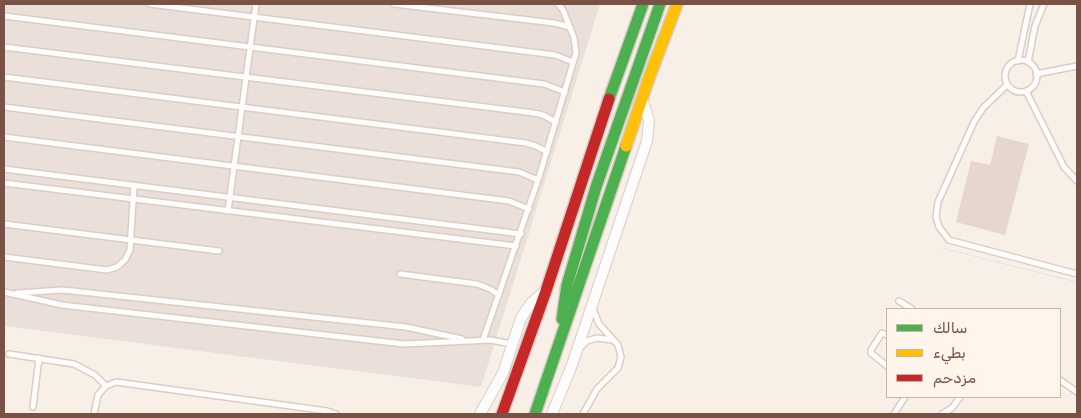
<!DOCTYPE html>
<meta charset="utf-8">
<style>
body{margin:0}
#map{position:relative;width:1081px;height:418px;overflow:hidden;background:#f8f0e7;font-family:Rubik,"Noto Sans Arabic",sans-serif}
canvas{display:block}
.frame{position:absolute;inset:0;border:5px solid #795245;pointer-events:none}
.legend{position:absolute;left:886px;top:308px;width:175px;height:90px;box-sizing:border-box;background:#fff5ea;border:1px solid #c9b4a8;margin:0;padding:6px 9px;list-style:none;font-size:15px;color:#795245}
.legend li{display:flex;align-items:center;gap:10px;height:25px}
.legend b{width:25px;border:1px solid #c9b4a8}
</style>
<div id="map">
<canvas width="1081" height="418"></canvas>
<div class="frame"></div>
<ul class="legend">
<li><b style="height:6px;background:#4caf50"></b>سالك</li>
<li><b style="height:6px;background:#ffc107"></b>بطيء</li>
<li><b style="height:6px;background:#c62828"></b>مزدحم</li>
</ul>
</div>
<script>
const g = document.querySelector('canvas').getContext('2d');
g.lineJoin = 'round';
function fill(path, color) { g.fillStyle = color; g.fill(path, 'evenodd'); }
const toPath = rows => new Path2D(rows.map(r => 'M' + r).join(''));
function trace(path, color, width, dash) { g.strokeStyle = color; g.lineWidth = width; g.lineCap = dash ? 'butt' : 'round'; g.setLineDash(dash || []); g.stroke(path); }
const industrial = toPath([
 [4,4,600,4,481,387,4,326]
]);
const building = toPath([
 [997,136,1029,144,1005,235,956,222,971,161,990,165]
]);
const lane = toPath([
 [150,4,555,55,573,62],
 [394,4,554,23,570,27],
 [4,16,544,84,565,92],
 [4,47,534,113,543,115,556,122],
 '1005 76a16 16 0 1 1 32 0a16 16 0 1 1-32 0Z',
 [1018,61,1030,4],
 [1028,62,1035,26,1044,4],
 [1036,74,1077,66],
 [4,77,526,143,536,146,547,152],
 [1007,85,983,108,974,122,938,202,936,217,939,227,949,240,1077,274],
 [1026,91,1064,167,1077,181],
 [4,107,519,172,538,180],
 [4,137,509,201,529,209],
 [4,169,521,234],
 [4,183,516,246],
 [228,211,256,4],
 [4,224,219,251],
 [4,257,107,270,117,267,125,260,130,250,134,185],
 [400,274,477,284,490,289,499,295],
 [4,292,62,305,404,344,491,340,512,344],
 [17,293,63,290,406,327,462,339],
 [899,301,912,309],
 [887,335,882,333,880,336,871,350,871,353,887,366],
 [483,340,539,177,576,53,574,38,563,10,558,4],
 [580,348,587,341,597,338,613,340],
 [9,354,74,364,95,375,106,386],
 [1060,380,1077,392],
 [33,407,39,358],
 [94,414,98,395,106,386,116,382,327,411,336,414],
 [583,414,597,389,618,368,621,357,618,345,599,324,593,309],
 [894,414,905,397],
 [942,414,952,408,960,397]
]);
const street = toPath([
 [480,414,503,373,521,318,531,303,545,291],
 [552,414,572,365,647,141,649,121,642,98]
]);
const fast = toPath([
 [609,99,643,4],
 [562,319,567,285,596,187,660,4],
 [535,414,626,146]
]);
const slow = toPath([
 [626,146,649,78,677,4]
]);
const jam = toPath([
 [502,414,546,291,609,99]
]);
const tram = toPath([
 [942,248,1077,282]
]);
fill(industrial, '#ebe0d9');
fill(building, '#e5d7cf');
trace(lane, '#dacdc6', 8);
trace(street, '#dacdc6', 12);
trace(fast, '#d8cbc3', 14);
trace(slow, '#d8cbc3', 14);
trace(jam, '#d8cbc3', 14);
trace(lane, '#fefdfb', 5);
trace(street, '#fefdfb', 10);
trace(fast, '#4caf50', 11);
trace(slow, '#ffc107', 11);
trace(jam, '#c62828', 11);
trace(tram, '#e4e1e4', 1);
</script>
